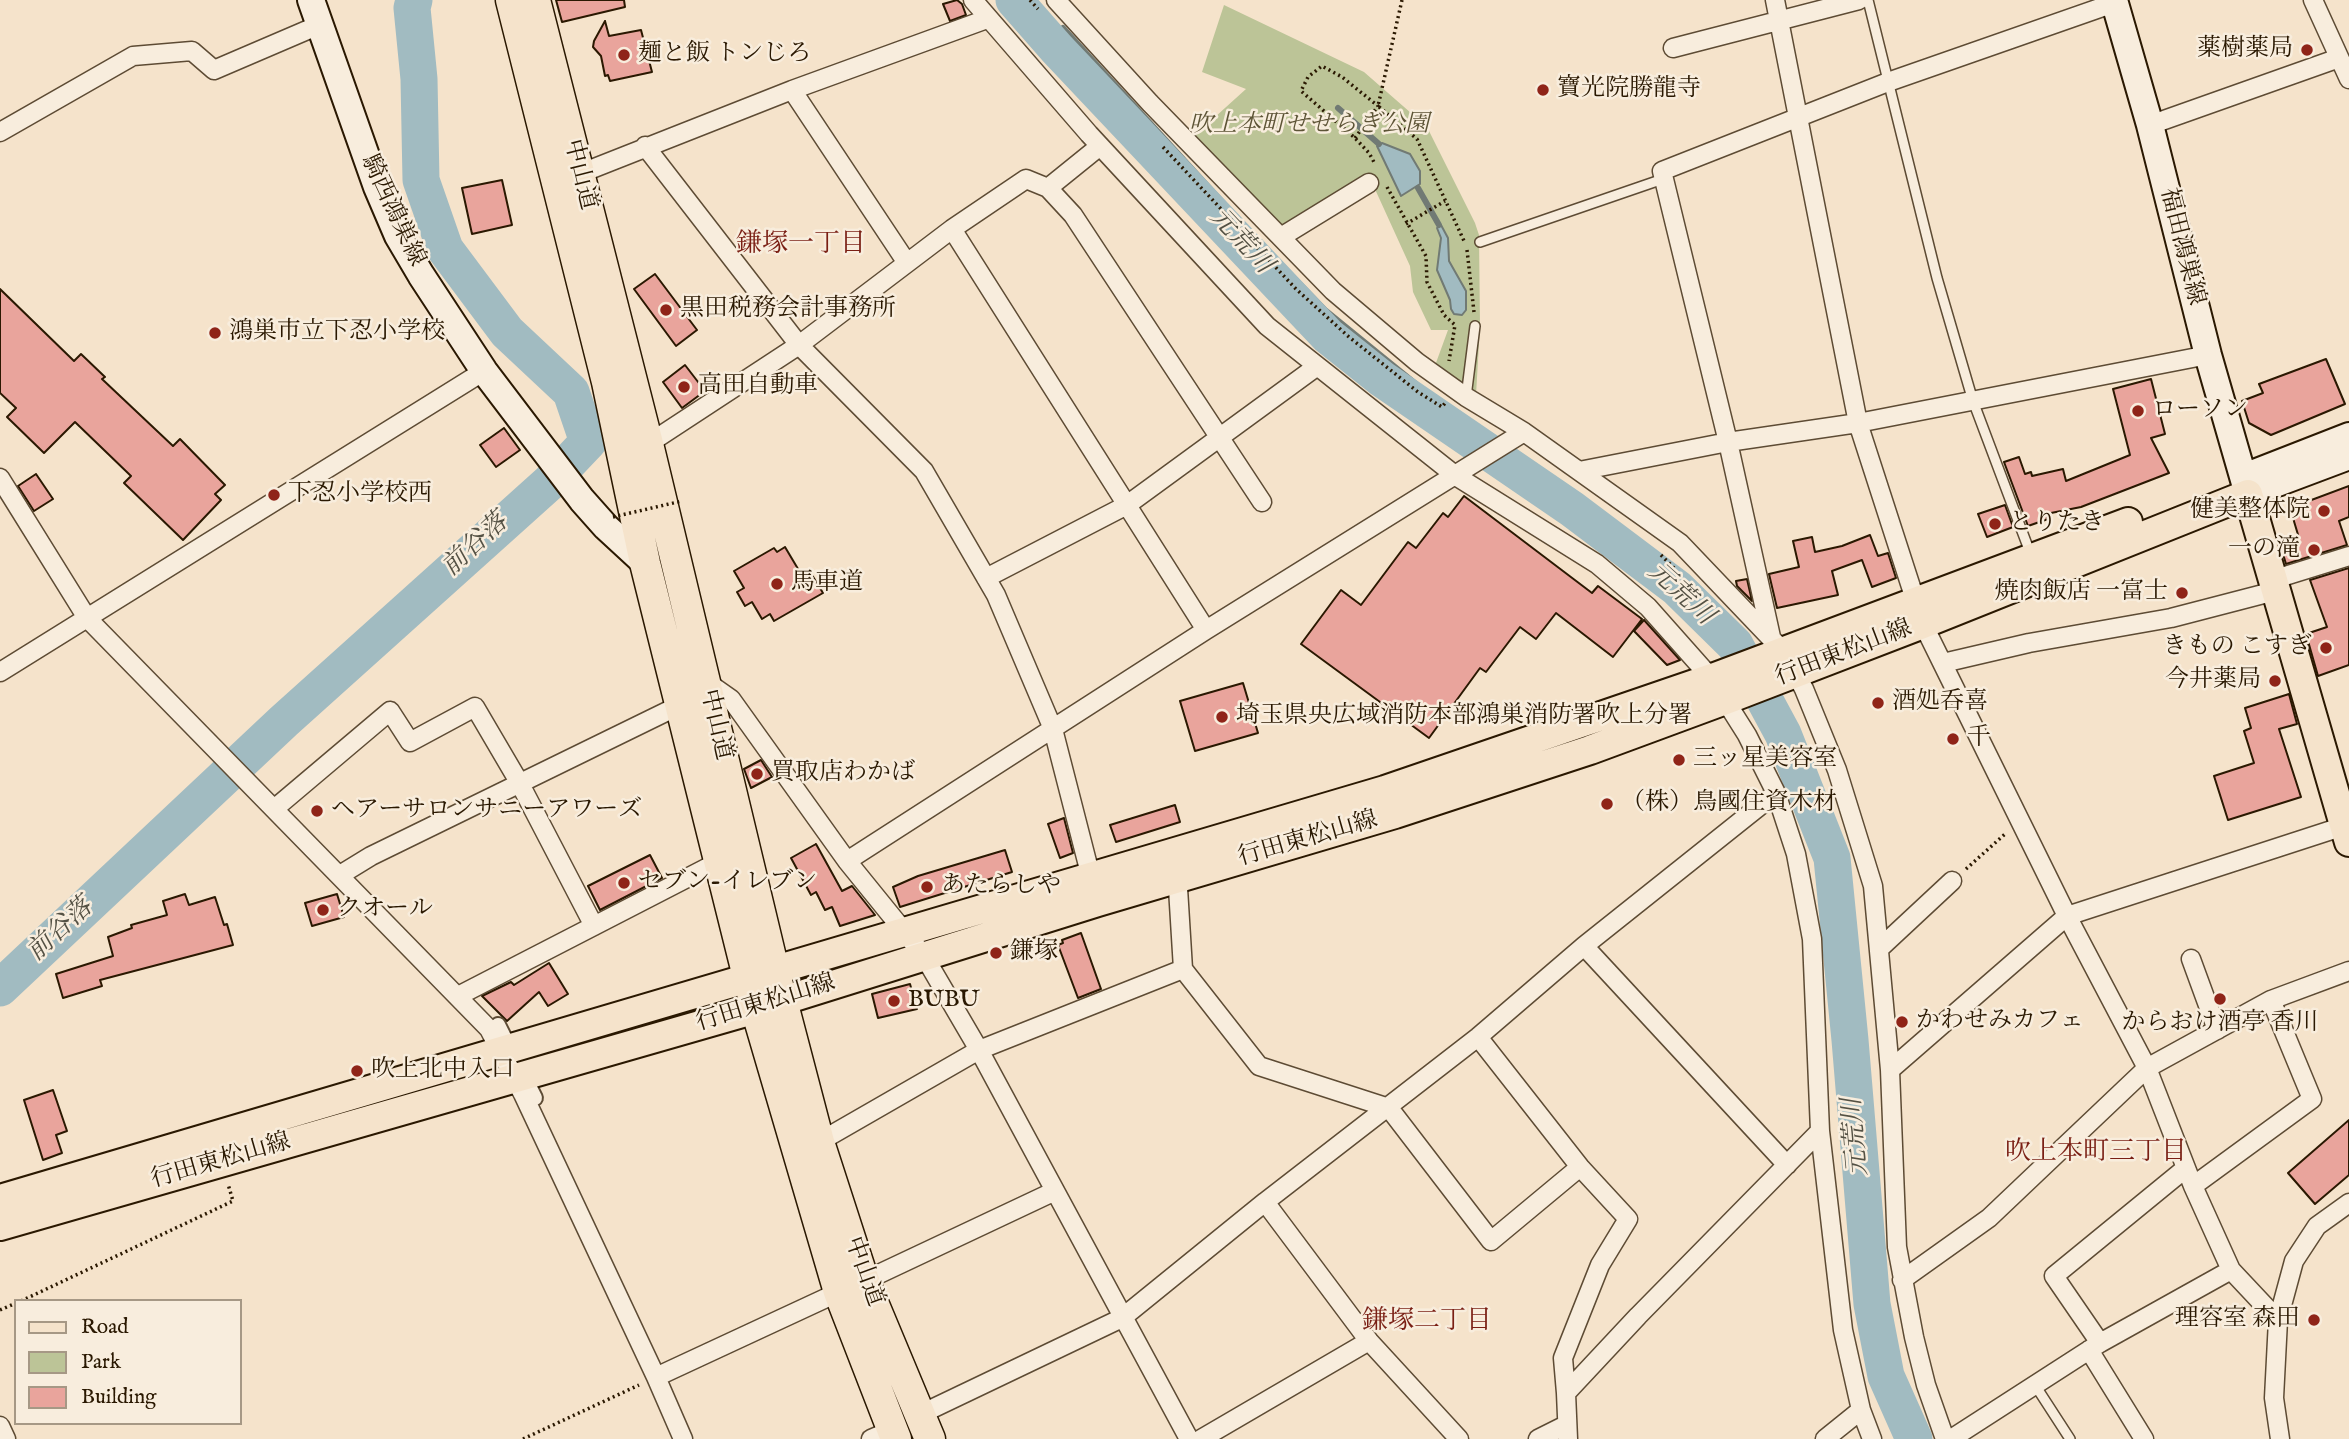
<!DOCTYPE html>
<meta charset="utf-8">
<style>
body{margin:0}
#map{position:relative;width:2349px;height:1439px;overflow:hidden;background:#f5e3cb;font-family:"IM FELL English",serif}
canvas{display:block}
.legend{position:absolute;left:14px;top:1299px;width:228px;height:126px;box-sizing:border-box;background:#f8eddd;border:2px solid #a69885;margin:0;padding:9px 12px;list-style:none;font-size:21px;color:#2a1801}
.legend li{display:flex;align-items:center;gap:14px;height:35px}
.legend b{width:35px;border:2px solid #a69885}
</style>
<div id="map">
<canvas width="2349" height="1439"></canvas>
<ul class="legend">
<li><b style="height:9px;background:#f5e3cb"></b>Road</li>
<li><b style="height:19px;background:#bcc497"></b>Park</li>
<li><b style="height:19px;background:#e9a49c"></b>Building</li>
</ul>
</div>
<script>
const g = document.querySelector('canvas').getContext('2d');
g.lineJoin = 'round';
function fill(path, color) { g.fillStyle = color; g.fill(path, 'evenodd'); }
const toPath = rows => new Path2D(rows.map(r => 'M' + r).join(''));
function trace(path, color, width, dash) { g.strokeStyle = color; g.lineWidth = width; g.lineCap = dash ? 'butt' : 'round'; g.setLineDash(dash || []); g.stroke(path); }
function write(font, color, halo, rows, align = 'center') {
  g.font = font + ' "IM FELL English","Noto Serif JP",serif'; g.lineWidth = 5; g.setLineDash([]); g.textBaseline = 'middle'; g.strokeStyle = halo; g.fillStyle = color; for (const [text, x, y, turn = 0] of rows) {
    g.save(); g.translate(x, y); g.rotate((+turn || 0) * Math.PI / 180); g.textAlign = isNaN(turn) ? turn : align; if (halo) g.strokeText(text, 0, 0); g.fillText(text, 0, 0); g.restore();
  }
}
const green = toPath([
 [1224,5,1364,72,1427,127,1475,223,1479,235,1480,326,1476,395,1433,371,1448,330,1431,330,1413,292,1410,266,1374,187,1285,227,1276,225,1194,136,1246,89,1202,72]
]);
const water = toPath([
 [1382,143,1410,154,1420,171,1420,184,1401,196,1377,146,1382,143],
 [1441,225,1448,238,1449,261,1466,291,1466,310,1462,315,1454,314,1451,309,1450,300,1437,270,1441,238,1437,228,1441,225]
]);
const stream = toPath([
 [1063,28,1224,204],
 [1338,108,1379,144],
 [1418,188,1439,225],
 [1232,214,1325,310,1416,384]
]);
const river = toPath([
 [1014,0,1057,49,1328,336,1382,379,1572,509,1677,588,1735,645,1783,734,1832,858,1850,1040,1872,1304,1886,1376,1914,1439],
 [0,988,284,721,550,482,588,442,571,392,507,332,445,249,421,180,419,79,412,8,414,0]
]);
const building = toPath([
 [556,0,624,0,625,7,562,22,556,0],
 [957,0,962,4,966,15,950,21,943,4,957,0],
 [605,21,609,36,641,30,652,72,610,81,608,75,605,76,601,56,593,47,594,41,605,21],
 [502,180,512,225,472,234,462,188,502,180],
 [655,274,697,330,676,346,634,289,655,274],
 [0,289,74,361,81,354,105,377,102,379,173,446,180,439,225,485,215,494,221,500,183,540,124,483,131,476,75,422,44,453,7,417,16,408,0,393,0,289],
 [2326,359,2345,404,2271,435,2249,423,2242,401,2263,393,2259,384,2326,359],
 [685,365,705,391,682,408,663,382,685,365],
 [2151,379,2165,434,2151,438,2169,473,2081,507,2046,514,2048,519,2028,526,2004,462,2019,457,2025,474,2031,472,2032,476,2063,469,2066,481,2130,455,2113,389,2151,379],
 [504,428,520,450,496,467,480,445,504,428],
 [36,474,53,499,34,511,18,486,36,474],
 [2349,486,2349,517,2339,521,2347,545,2286,564,2280,544,2299,538,2290,508,2349,486],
 [1464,496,1592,593,1598,586,1642,619,1613,657,1556,613,1536,639,1520,627,1486,672,1480,668,1429,738,1301,644,1341,590,1361,605,1408,542,1416,548,1443,513,1448,517,1464,496],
 [2005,505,2013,527,1987,537,1978,514,2005,505],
 [1870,535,1878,556,1888,553,1896,578,1872,587,1862,560,1832,571,1838,595,1777,608,1769,574,1799,567,1793,541,1812,537,1815,552,1842,546,1870,535],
 [785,547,804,579,812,575,823,593,774,621,770,614,762,619,752,602,745,606,737,592,744,588,734,571,774,548,777,552,785,547],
 [2349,568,2349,665,2318,676,2306,634,2327,627,2310,580,2349,568],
 [1747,579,1752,601,1737,586,1736,581,1747,579],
 [1644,620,1680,660,1667,665,1634,631,1644,620],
 [1243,683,1258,733,1195,751,1180,701,1243,683],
 [2289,694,2297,724,2279,729,2301,797,2228,820,2214,776,2254,763,2244,731,2251,728,2245,708,2289,694],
 [761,760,772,777,751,788,744,769,761,760],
 [1175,805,1180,822,1116,842,1110,825,1175,805],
 [1064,818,1073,853,1060,858,1048,824,1064,818],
 [816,844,842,891,852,886,875,915,840,926,832,907,825,910,816,892,811,895,791,858,816,844],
 [1005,850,1012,872,900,907,893,887,918,876,1005,850],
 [650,855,662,878,600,910,588,886,650,855],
 [185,894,189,905,215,897,224,925,227,924,233,945,100,980,102,986,63,998,56,974,113,956,108,937,132,928,131,925,167,915,163,901,185,894],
 [337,894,344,917,312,926,305,903,337,894],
 [1081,933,1101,989,1078,998,1058,945,1063,943,1062,940,1081,933],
 [549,963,568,994,548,1006,539,992,507,1021,482,996,511,982,514,985,549,963],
 [910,984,917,1009,878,1018,872,994,910,984],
 [53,1090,67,1131,56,1135,62,1153,43,1160,24,1100,53,1090],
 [2349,1120,2349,1175,2315,1204,2288,1173,2349,1120]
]);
const path = toPath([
 [1030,0,1038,9],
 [1402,0,1378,106,1417,139,1465,243],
 [1355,138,1378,106,1342,77,1322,66,1308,77,1301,91,1355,138,1369,153,1375,164],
 [1163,147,1296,289,1349,337,1418,392,1442,407,1445,403],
 [1387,187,1426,256,1427,282,1444,315,1455,325,1449,361],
 [1406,224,1445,201],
 [1467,250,1474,312],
 [1661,555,1675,569],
 [1966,869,2005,834],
 [21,1301,233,1201,228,1184],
 [0,1310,16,1303],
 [523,1439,639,1385]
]);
const service = toPath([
 [1868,0,1937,278,1973,401,2031,555],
 [1480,242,1663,179],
 [1466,397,1475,326],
 [2035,1385,2070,1439]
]);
const pedestrian = toPath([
 [498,1025,512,1053],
 [523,1074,535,1098]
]);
const minor = toPath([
 [973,0,1089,134,1267,326,1456,476,1597,564,1648,607,1711,678,1747,735,1776,793,1796,854,1812,939,1820,1131,1843,1330,1861,1410,1872,1439],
 [1056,0,1150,103,1333,291,1417,362,1466,397,1524,432,1680,543,1784,652,1804,689,1837,770,1873,886,1890,1070,1897,1247,1914,1337,1926,1385,1945,1439],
 [1775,0,1858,423,1923,624,2067,916,2147,1068,2193,1186,2231,1270,2278,1320],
 [2313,0,2349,79],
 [1673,48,1859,0],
 [792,90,907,263],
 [2150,125,2339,58],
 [0,132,133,56,192,51,214,70,319,25],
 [645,146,799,345,924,471,996,595,1053,729,1093,885],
 [579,174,792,90,987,19],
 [1048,188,1073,215,1262,502],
 [952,229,1206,630],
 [1281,237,1369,183],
 [648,444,799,345,952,229,1026,179,1048,188,1100,146],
 [1579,471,1728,442,1858,423,2208,355],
 [0,478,87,618,489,1029,523,1094,656,1377,683,1439],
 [986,578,1127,505,1316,367],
 [2272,580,2349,556],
 [1771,637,1728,442,1662,171,1888,82,2114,3],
 [1943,663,2029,643,2171,618,2275,591],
 [0,672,484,371],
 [704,680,731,699,847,861,924,956,979,1050,1189,1439],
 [274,809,390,711,410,742,475,707,519,782,594,926],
 [847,861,1206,630,1524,432],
 [1177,872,1183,969,1259,1066,1389,1108,1491,1241,1580,1167],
 [340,875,371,856,680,705],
 [1584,946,1787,1165],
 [1879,949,1952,881],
 [2191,959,2217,1030],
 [458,996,720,861],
 [1478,1037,1580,1167,1628,1219,1600,1265,1563,1358,1566,1393],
 [1890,1070,2067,916,2344,826],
 [819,1142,979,1050,1183,969],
 [2193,1186,2312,1099,2271,1000],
 [1265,1202,1369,1341,1459,1439],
 [1902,1280,1989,1218,2147,1068,2271,1000,2349,971],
 [864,1281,1055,1191],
 [2100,1343,2054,1276,2186,1168],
 [2089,1350,2144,1439],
 [656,1377,839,1292],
 [919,1415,1122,1318,1265,1202,1478,1037,1584,946,1776,793],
 [0,1426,6,1439],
 [871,1439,892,1430],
 [1201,1439,1369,1341],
 [1538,1439,1566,1425],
 [1568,1439,1566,1393,1638,1316,1820,1131],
 [1825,1439,1861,1410],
 [1951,1439,2100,1343,2231,1270],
 [2280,1439,2274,1398,2278,1320,2294,1261,2317,1226,2349,1203]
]);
const secondary = toPath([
 [311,0,377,187,398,236,421,275,484,371,582,500,606,527,645,563],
 [2114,0,2150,125,2208,355,2248,494,2349,456],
 [2244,477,2349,436]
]);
const primary = toPath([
 [0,1199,1385,790,1715,677,2128,522],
 [0,1226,756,1009,1098,902,1395,814,1590,750,1728,699,1923,624,2248,494,2349,842]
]);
const trunk = toPath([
 [511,0,607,382,645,563,756,1009,839,1292,896,1439],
 [535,0,648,444,774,970,819,1142,864,1281,930,1439]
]);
const pathBridge = toPath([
 [613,517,682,501]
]);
const markers = [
 [2307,50,7,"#8f2418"],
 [624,55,7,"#8f2418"],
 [1543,90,7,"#8f2418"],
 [666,310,7,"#8f2418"],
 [215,333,7,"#8f2418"],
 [684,387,7,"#8f2418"],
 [2138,411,7,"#8f2418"],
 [274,495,7,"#8f2418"],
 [2324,511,7,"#8f2418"],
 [1995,524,7,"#8f2418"],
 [2314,550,7,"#8f2418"],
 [777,584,7,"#8f2418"],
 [2182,593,7,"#8f2418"],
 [2326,648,7,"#8f2418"],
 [2275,681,7,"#8f2418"],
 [1878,703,7,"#8f2418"],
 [1222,717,7,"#8f2418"],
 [1953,739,7,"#8f2418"],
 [1679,760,7,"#8f2418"],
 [757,774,7,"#8f2418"],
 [1607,804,7,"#8f2418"],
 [317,811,7,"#8f2418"],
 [624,883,7,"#8f2418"],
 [927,887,7,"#8f2418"],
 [323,910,7,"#8f2418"],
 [996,953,7,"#8f2418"],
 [2220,999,7,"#8f2418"],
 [894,1001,7,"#8f2418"],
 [1902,1022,7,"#8f2418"],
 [357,1071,7,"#8f2418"],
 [2314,1320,7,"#8f2418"]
];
const poiNames = [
 ["薬樹薬局",2293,50,"right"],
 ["麺と飯 トンじろ",638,55],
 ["寶光院勝龍寺",1557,90],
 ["黒田税務会計事務所",680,310],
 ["鴻巣市立下忍小学校",229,333],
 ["高田自動車",698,387],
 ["ローソン",2152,411],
 ["下忍小学校西",288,495],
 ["健美整体院",2310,511,"right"],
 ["とりたき",2009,524],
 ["一の滝",2300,550,"right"],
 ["馬車道",791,584],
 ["焼肉飯店 一富士",2168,593,"right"],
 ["きもの こすぎ",2312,648,"right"],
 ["今井薬局",2261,681,"right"],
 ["酒処呑喜",1892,703],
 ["埼玉県央広域消防本部鴻巣消防署吹上分署",1236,717],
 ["千",1967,739],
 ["三ッ星美容室",1693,760],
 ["買取店わかば",771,774],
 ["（株）鳥國住資木材",1621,804],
 ["ヘアーサロンサニーアワーズ",331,811],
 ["セブン-イレブン",638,883],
 ["あたらしや",941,887],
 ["クオール",337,910],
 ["鎌塚",1010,953],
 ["BUBU",908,1001],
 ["かわせみカフェ",1916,1022],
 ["からおけ酒亭 香川",2220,1024,"center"],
 ["吹上北中入口",371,1071],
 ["理容室 森田",2300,1320,"right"]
];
const parkNames = [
 ["吹上本町せせらぎ公園",1309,126]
];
const streetNames = [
 ["中山道",579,175,76],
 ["騎西鴻巣線",392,211,65],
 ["福田鴻巣線",2181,247,76],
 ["行田東松山線",1844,654,-21],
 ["中山道",715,725,77],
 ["行田東松山線",1308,840,-16],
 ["行田東松山線",766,1004,-17],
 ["行田東松山線",221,1162,-16],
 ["中山道",863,1272,70]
];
const waterNames = [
 ["元荒川",1240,242,47],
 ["前谷落",476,546,-43],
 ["元荒川",1680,595,42],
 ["前谷落",61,931,-43],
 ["元荒川",1857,1137,-95]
];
const neighbourhoodNames = [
 ["鎌塚一丁目",801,246],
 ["吹上本町三丁目",2096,1154],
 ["鎌塚二丁目",1427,1323]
];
fill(green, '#bcc497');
fill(water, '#a1bbc1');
trace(water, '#717a74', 2);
trace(stream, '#717a74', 6);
trace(river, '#a1bbc1', 37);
fill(building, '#e9a49c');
trace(building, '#2a1801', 2);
trace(service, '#5d4b34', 12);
trace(pedestrian, '#5d4b34', 18);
trace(minor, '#5d4b34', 21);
trace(secondary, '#2a1801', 30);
trace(primary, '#2a1801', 32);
trace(trunk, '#2a1801', 33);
trace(path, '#2a1801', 3.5, [2, 3.5]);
trace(service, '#f8eddd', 9);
trace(pedestrian, '#f8eddd', 14);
trace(minor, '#f8eddd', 18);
trace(secondary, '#f8eddd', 26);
trace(primary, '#f5e3cb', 28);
trace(trunk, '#f5e3cb', 30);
trace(pathBridge, '#2a1801', 3.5, [2, 3.5]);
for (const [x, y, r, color] of markers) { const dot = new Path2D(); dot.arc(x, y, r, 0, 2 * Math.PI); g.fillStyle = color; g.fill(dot); trace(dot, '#f8eddd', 2.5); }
write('24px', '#2a1801', '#f8eddd', poiNames, 'left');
write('italic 24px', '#5d5436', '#f8eddd', parkNames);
write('24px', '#2a1801', '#f8eddd', streetNames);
write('italic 26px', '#545144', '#f8eddd', waterNames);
write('26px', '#7a1f14', '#f8eddd', neighbourhoodNames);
</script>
